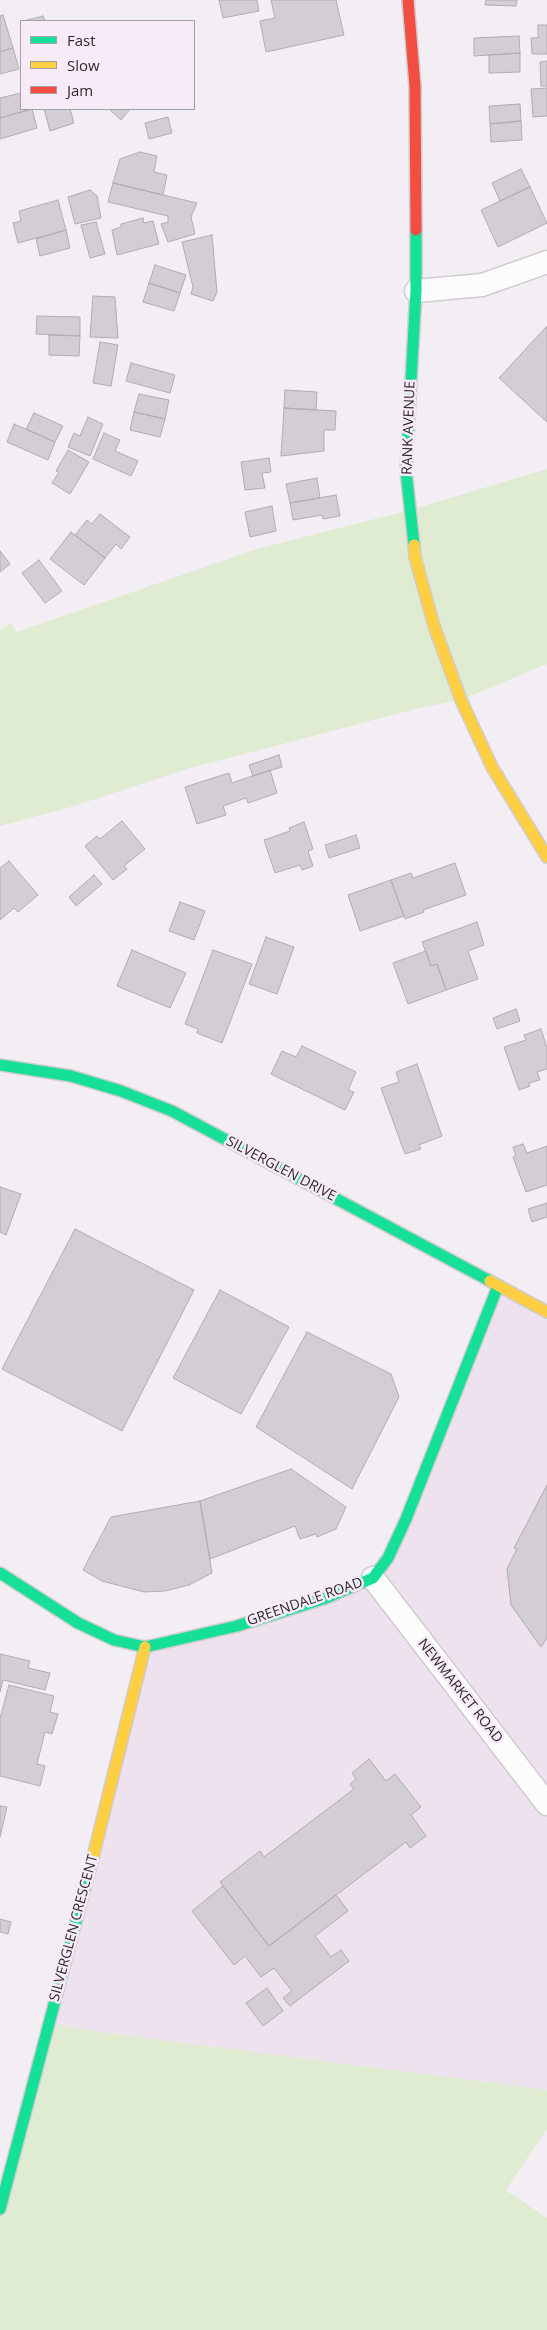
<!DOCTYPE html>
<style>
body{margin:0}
#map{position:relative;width:547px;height:2330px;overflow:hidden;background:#f3eef3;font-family:"Open Sans",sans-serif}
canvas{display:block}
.legend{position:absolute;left:20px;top:20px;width:175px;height:90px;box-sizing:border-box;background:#f6ebf6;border:1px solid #a69ea6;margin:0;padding:6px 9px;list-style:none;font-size:15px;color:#2e2a2e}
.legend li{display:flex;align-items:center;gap:10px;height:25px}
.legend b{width:25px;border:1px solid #a69ea6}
</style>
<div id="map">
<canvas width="547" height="2330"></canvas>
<ul class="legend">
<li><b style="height:6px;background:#16e098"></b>Fast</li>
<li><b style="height:6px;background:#ffcf43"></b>Slow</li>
<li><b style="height:6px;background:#f24e42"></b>Jam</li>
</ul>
</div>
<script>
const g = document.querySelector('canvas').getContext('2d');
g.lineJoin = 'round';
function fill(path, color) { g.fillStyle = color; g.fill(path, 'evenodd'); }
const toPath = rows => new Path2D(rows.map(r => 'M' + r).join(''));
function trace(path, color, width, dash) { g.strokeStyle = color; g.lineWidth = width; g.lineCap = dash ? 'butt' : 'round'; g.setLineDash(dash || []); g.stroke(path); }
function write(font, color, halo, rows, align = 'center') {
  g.font = font + ' "Open Sans",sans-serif'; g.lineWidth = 5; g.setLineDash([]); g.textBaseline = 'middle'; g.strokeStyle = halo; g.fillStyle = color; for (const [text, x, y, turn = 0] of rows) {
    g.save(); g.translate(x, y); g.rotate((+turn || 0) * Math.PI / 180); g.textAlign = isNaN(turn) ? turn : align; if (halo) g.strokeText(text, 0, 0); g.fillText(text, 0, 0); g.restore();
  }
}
const built = toPath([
 [498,1286,547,1313,547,2090,92,2031,50,2023,146,1646,373,1578]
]);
const green = toPath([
 [547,469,547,664,463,699,412,710,187,769,71,807,0,826,0,630,11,623,17,632,257,549,410,510],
 [50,2023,92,2031,547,2090,547,2129,506,2190,547,2218,547,2330,0,2330,0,2206]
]);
const building = toPath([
 [219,0,257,0,259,11,223,18,219,0],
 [271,0,336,0,344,35,266,52,260,21,275,18,271,0],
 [486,0,517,0,516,6,485,5,486,0],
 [3,15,13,48,0,52,0,16,3,15],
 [43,16,45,21,23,21,43,16],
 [538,25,547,25,547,54,532,54,531,38,538,38,538,25],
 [519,36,520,53,474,56,474,38,519,36],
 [13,48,19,69,0,74,0,52,13,48],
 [520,53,520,72,489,73,489,55,520,53],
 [547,61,547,86,541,86,540,62,547,61],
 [547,88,547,116,533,117,531,89,547,88],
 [21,93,21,109,32,109,0,118,0,98,21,93],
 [520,104,521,121,490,124,489,106,520,104],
 [32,109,37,128,0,139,0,118,32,109],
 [44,109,70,109,74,123,50,131,44,109],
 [109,109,130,109,121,120,109,109],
 [168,117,172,133,149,139,145,123,168,117],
 [521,121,522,140,491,142,490,124,521,121],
 [140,152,157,156,154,172,167,175,163,195,113,183,120,159,140,152],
 [521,169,530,187,500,201,492,183,521,169],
 [113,183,197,203,191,217,195,234,168,242,161,224,168,222,168,216,108,202,113,183],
 [530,187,547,223,498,247,481,210,530,187],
 [90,190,97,196,101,218,75,224,68,197,90,190],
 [58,200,66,230,18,243,13,223,21,221,19,211,58,200],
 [143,218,144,223,153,221,159,244,117,255,112,230,121,227,121,224,143,218],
 [96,222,105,254,90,258,81,225,96,222],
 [66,230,70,248,40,256,36,239,66,230],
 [212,235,217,292,213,301,191,294,193,287,182,242,212,235],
 [155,265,186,275,180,293,149,283,155,265],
 [149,283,180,293,174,311,143,302,149,283],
 [93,296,115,297,118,338,90,337,93,296],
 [37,316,80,317,80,336,36,334,37,316],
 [546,327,547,329,547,422,499,378,546,327],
 [49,335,80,336,79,356,49,355,49,335],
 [100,342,118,345,111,386,93,383,100,342],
 [131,363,175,375,170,393,126,381,131,363],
 [285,390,317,392,316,410,284,408,285,390],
 [139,394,169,400,165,419,134,412,139,394],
 [284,408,336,411,335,430,324,430,324,451,281,456,284,408],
 [134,412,165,419,160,437,130,430,134,412],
 [34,413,63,426,55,442,26,429,34,413],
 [88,417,103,424,90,456,68,447,74,433,80,436,88,417],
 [14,424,55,442,48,460,7,442,14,424],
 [104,433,120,440,115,451,138,461,131,476,93,459,104,433],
 [68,450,89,462,70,494,52,483,59,472,56,471,68,450],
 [269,458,271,472,262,473,265,488,245,490,241,462,269,458],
 [317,478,320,498,290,503,286,484,317,478],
 [336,495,340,516,323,519,322,515,293,520,290,503,336,495],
 [272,506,276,531,250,537,245,512,272,506],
 [100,514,130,537,121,549,116,544,105,558,75,535,87,520,92,524,100,514],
 [71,532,105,558,84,585,50,559,71,532],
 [0,551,10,564,0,572,0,551],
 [39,560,62,591,45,603,22,573,39,560],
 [279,755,282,767,253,776,249,765,279,755],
 [270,770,277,793,248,803,246,798,223,806,226,815,197,824,185,787,229,773,232,783,270,770],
 [122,821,145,849,124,866,127,869,113,880,85,846,97,836,100,839,122,821],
 [304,822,313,849,308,851,313,866,302,870,300,865,275,873,264,840,290,831,289,828,304,822],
 [356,835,360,848,329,858,325,845,356,835],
 [9,861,38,895,18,912,14,908,0,920,0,868,9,861],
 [455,863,466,895,423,910,424,912,405,919,391,880,411,873,413,878,455,863],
 [94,875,102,884,76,906,69,897,94,875],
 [391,880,404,916,360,931,348,895,391,880],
 [180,902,205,911,194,940,169,931,180,902],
 [477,922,484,945,468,951,478,979,446,990,437,964,431,966,422,942,477,922],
 [266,937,294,947,277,994,249,984,266,937],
 [132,950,186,973,170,1008,117,986,132,950],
 [213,950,252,964,222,1043,197,1033,198,1029,185,1024,213,950],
 [426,951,431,966,437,964,446,990,408,1004,393,963,426,951],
 [516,1009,520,1021,497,1029,493,1018,516,1009],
 [541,1029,547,1048,547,1069,537,1072,540,1080,529,1083,530,1086,519,1090,504,1047,526,1040,524,1035,541,1029],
 [302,1046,356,1072,348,1090,354,1092,345,1110,271,1074,282,1051,296,1057,302,1046],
 [417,1064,442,1136,419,1145,421,1149,405,1154,381,1088,399,1082,396,1072,417,1064],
 [523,1144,527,1153,547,1146,547,1185,526,1192,513,1157,516,1156,513,1147,523,1144],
 [0,1187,21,1194,6,1235,0,1232,0,1187],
 [547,1203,547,1217,532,1222,528,1209,547,1203],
 [75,1229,194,1290,122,1431,2,1369,75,1229],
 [220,1290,289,1327,241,1414,173,1378,220,1290],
 [307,1332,391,1374,399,1397,352,1489,256,1427,307,1332],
 [291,1469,346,1507,336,1529,317,1537,316,1534,300,1539,295,1526,210,1559,200,1501,291,1469],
 [547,1485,547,1638,541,1647,511,1605,507,1569,517,1549,514,1548,547,1485],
 [200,1501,212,1573,189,1585,165,1591,144,1592,102,1581,83,1570,111,1517,200,1501],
 [0,1654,30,1661,28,1668,50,1673,45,1690,3,1680,0,1692,0,1654],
 [9,1685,54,1696,50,1712,58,1714,52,1734,45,1732,37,1764,45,1766,40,1786,0,1776,0,1718,9,1685],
 [369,1759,386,1781,395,1774,421,1807,411,1815,426,1836,410,1848,406,1842,269,1946,220,1882,260,1851,264,1857,354,1789,350,1784,356,1779,352,1773,369,1759],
 [0,1806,7,1807,0,1837,0,1806],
 [223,1886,269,1946,336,1895,348,1911,315,1936,331,1957,341,1950,349,1961,290,2006,283,1998,292,1991,274,1968,261,1977,245,1956,234,1965,192,1911,223,1886],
 [0,1919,11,1922,8,1934,0,1932,0,1919],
 [267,1988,283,2011,263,2026,246,2003,267,1988]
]);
const street = toPath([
 [416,291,482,285,547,262],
 [373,1578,547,1804]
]);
const fast = toPath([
 [414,545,406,471,416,291,416,230],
 [0,1065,71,1076,121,1091,172,1111,490,1281],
 [0,1573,78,1623,114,1640,145,1647,237,1626,326,1598,373,1578,388,1558,406,1519,498,1286],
 [0,2209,93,1857]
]);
const slow = toPath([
 [414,545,415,557,434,626,461,700,492,767,547,857],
 [490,1281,547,1312],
 [93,1857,145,1647]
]);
const jam = toPath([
 [408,0,415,86,416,230]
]);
const streetNames = [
 ["RANK AVENUE",409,428,-88],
 ["SILVERGLEN DRIVE",281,1169,28],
 ["GREENDALE ROAD",305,1602,-19],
 ["NEWMARKET ROAD",460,1691,52],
 ["SILVERGLEN CRESCENT",74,1928,-75]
];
fill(built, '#ede2ee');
fill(green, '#e0ecd1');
fill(building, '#d3ced3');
trace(building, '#b0acb0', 1);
trace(street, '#d0ccd0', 25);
trace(fast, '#d0ccd0', 14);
trace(slow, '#d0ccd0', 14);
trace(jam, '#d0ccd0', 14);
trace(street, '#fdfcfd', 22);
trace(fast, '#16e098', 11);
trace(slow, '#ffcf43', 11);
trace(jam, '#f24e42', 11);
write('14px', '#2e2a2e', '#f6ebf6', streetNames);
</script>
